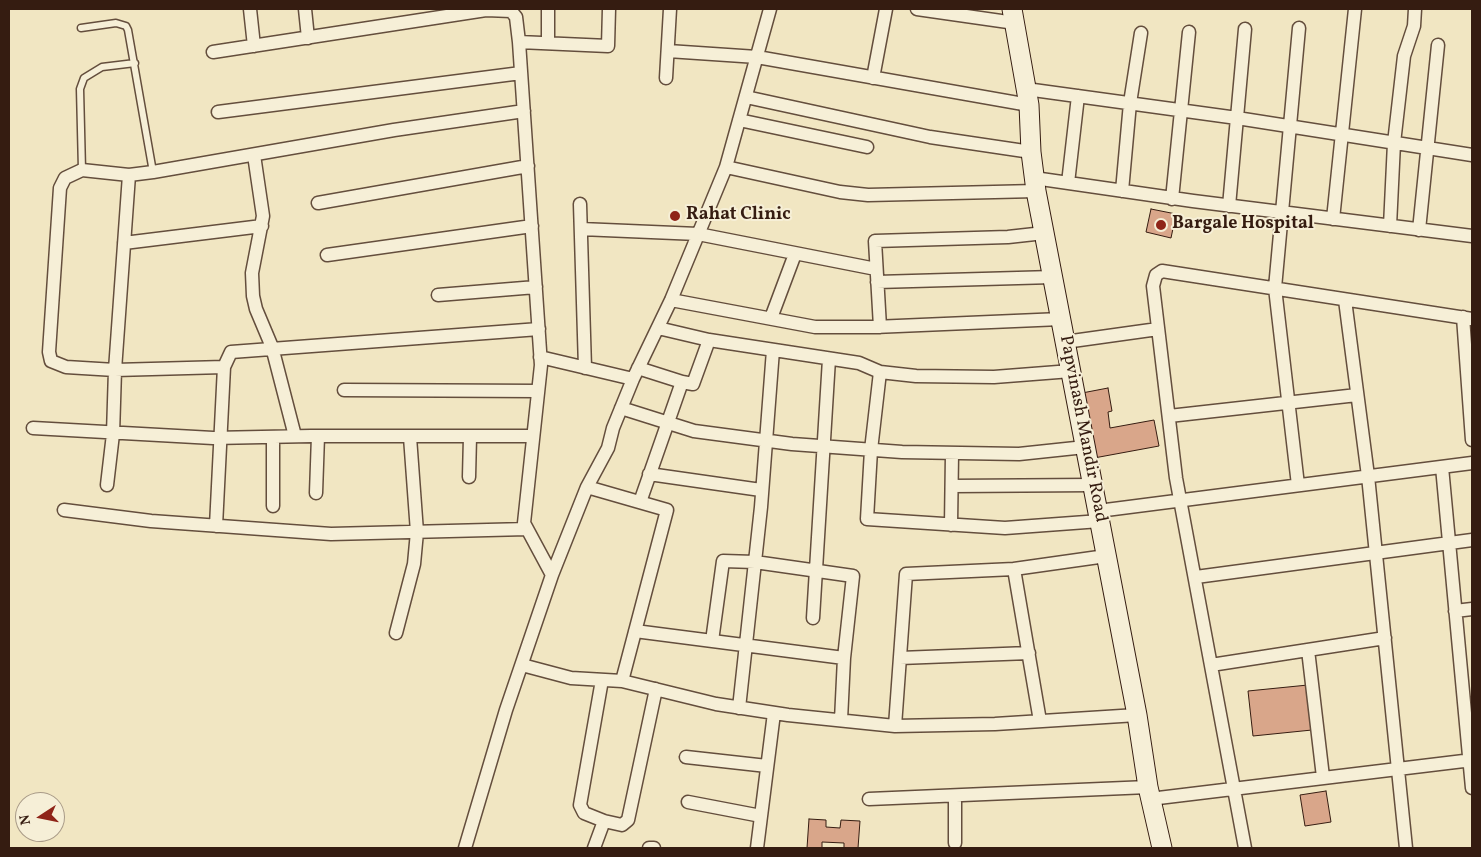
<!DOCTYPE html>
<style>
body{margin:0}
#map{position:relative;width:1481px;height:857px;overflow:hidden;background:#f1e6c2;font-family:Vollkorn,serif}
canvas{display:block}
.frame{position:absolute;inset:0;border:10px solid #351c11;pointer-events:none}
.north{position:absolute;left:15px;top:792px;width:50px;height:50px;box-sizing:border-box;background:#f6efd7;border:1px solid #a99b88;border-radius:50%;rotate:259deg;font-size:14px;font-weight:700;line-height:20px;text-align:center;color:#351c11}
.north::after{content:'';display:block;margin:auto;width:18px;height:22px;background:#8f2418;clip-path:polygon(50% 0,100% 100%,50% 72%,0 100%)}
</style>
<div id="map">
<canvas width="1481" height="857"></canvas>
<div class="frame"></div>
<div class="north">N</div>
</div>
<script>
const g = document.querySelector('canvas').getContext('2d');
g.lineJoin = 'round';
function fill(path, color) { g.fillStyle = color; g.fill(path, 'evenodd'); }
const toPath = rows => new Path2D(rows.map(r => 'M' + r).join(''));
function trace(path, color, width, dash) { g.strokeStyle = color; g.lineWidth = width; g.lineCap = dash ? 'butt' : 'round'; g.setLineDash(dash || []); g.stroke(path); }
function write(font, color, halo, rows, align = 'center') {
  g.font = font + ' Vollkorn,serif'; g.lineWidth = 4; g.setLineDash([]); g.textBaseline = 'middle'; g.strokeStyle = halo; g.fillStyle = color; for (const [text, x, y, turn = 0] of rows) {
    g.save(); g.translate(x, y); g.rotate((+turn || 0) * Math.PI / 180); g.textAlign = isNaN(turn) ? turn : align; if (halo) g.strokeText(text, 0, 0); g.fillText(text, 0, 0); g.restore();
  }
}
const building = toPath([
 [1151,209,1176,214,1171,238,1146,232,1151,209],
 [1108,388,1112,411,1108,412,1110,428,1154,420,1159,446,1094,458,1082,393,1108,388],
 [1308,685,1312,730,1253,736,1248,691,1308,685],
 [1326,791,1331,822,1305,826,1300,795,1326,791],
 [809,819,826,820,826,827,840,828,841,820,860,821,858,848,844,848,844,843,822,842,822,848,807,848,809,819]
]);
const lane = toPath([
 [81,28,116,23,126,26,128,30,153,172],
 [82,170,80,89,84,78,102,67,135,63]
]);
const street = toPath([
 [250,9,254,46],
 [305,9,308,38],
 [917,9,1015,23],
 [548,43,548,9],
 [668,51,757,57,1029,105],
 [213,52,486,10,511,11,516,17,519,42],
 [666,78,670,9],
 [873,78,886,9],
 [1026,89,1237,118,1472,155],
 [746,97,930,137,1031,152],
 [218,112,521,73],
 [739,120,867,147],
 [254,155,263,216,252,273,253,296,256,309,272,347,295,436],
 [726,167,840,192,868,195,1036,191],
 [1034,178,1193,201,1472,236],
 [1068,183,1078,96],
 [1122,191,1130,103,1141,33],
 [1172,199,1189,32],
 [318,203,528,166],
 [580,204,585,368],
 [1229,206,1245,29],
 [1333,219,1355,9],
 [1390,226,1394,143,1404,56,1414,26,1415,9],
 [581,229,698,234,876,269],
 [1419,230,1438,45],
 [124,243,262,226],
 [327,255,532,226],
 [877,282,1053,277],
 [438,295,536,287],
 [671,300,815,327,874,327,1061,319],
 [1345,300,1368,476,1406,848],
 [1463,317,1472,440],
 [771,318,795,254],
 [880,327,875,241,1008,237,1044,233],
 [658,328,709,340,859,363,880,372],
 [1065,342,1158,329],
 [540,357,633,379],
 [224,367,115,370,66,367,51,361,49,352,60,188,65,178,82,170,129,175,153,172,394,130,524,111],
 [638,368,682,382,640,502],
 [1071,371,994,377,916,376,880,372,871,450,867,519,1005,528,1100,521],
 [682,382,693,384,709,340],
 [344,390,538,391],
 [621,408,694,431,792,444,902,452,1019,454,1085,447],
 [1169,416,1357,395],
 [33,428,213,438,311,436,533,436],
 [1442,467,1472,788],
 [649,474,761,490],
 [469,477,470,437],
 [107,485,113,434,115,370,129,175],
 [1298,485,1275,288,1299,28],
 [952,486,1093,485],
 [587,487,667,510,622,681],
 [316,493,318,436],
 [273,506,273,437],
 [64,510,151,521,331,534,527,529],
 [1098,511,1472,463],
 [951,525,952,454],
 [216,526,224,367,231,352,539,329],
 [1014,569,1106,556],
 [552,575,524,523,541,365,519,42,608,46,609,9],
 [1196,577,1472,540],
 [1455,611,1472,609],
 [813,618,829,359],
 [635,631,844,658],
 [396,633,414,564,417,532,410,437],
 [712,641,723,561,755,562,853,576,844,658,841,720],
 [1308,650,1323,777],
 [900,658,1029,653],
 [522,665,571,678,622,681,716,704,788,715,895,726,995,724,1137,715],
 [1211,665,1385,638],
 [602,680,580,805,584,813,604,821,622,825,628,820,656,689],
 [739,708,761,507,773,350],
 [895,726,906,574,1014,569,1040,721],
 [686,757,767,766],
 [869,799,1148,787],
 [1150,799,1472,760],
 [688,802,761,816],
 [955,843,955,796],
 [465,848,506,710,552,575,587,487,608,448,613,428,633,379,671,300,726,167,770,9],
 [594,848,604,821],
 [649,848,654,848],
 [757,848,774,713],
 [1245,848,1176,478,1153,286,1156,275,1162,271,1472,319]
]);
const secondary = toPath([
 [1012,9,1029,105,1031,152,1036,191,1137,715,1148,787,1162,848]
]);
const markers = [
 [675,216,6,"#8f2418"],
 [1161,225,6,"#8f2418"]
];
const poiNames = [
 ["Rahat Clinic",686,216],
 ["Bargale Hospital",1172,225]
];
const streetNames = [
 ["Papvinash Mandir Road",1082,429,79]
];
fill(building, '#d9a68a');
trace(building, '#351c11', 1);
trace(lane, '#644e3d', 9);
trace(street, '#644e3d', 15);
trace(secondary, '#351c11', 21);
trace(lane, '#f6efd7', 6);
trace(street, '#f6efd7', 12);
trace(secondary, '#f6efd7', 19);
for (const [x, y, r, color] of markers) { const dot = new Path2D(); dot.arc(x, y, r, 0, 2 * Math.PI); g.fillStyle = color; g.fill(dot); trace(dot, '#f6efd7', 2); }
write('bold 18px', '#351c11', '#f6efd7', poiNames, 'left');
write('18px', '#351c11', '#f6efd7', streetNames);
</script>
